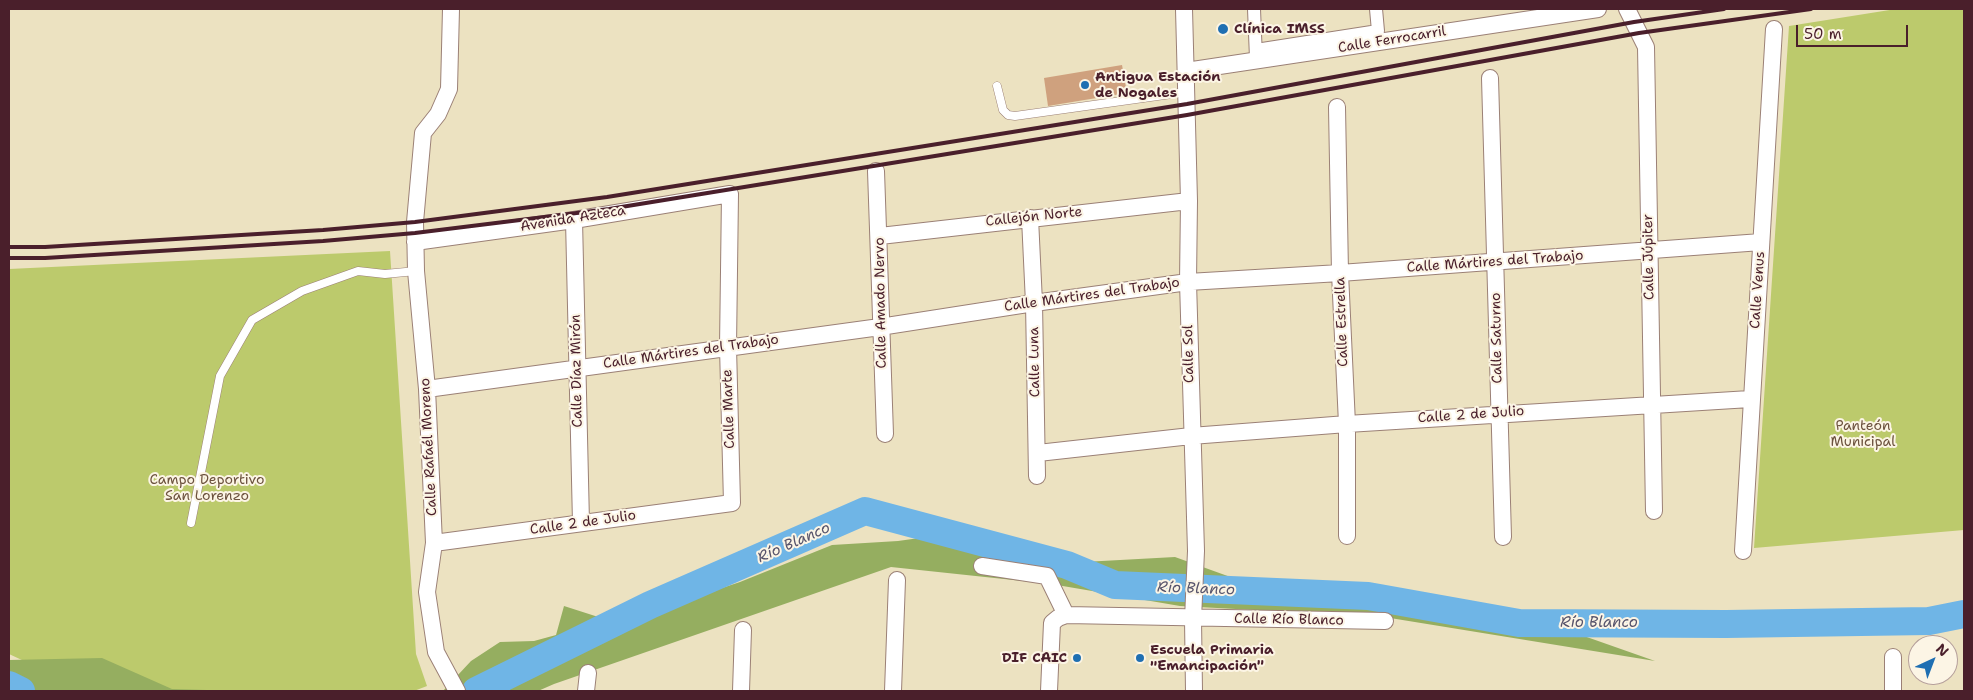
<!DOCTYPE html>
<meta charset="utf-8">
<style>
body{margin:0}
#map{position:relative;width:1973px;height:700px;overflow:hidden;background:#ece2c1;font-family:"Shantell Sans",sans-serif}
canvas{display:block}
.frame{position:absolute;inset:0;border:10px solid #4a1f2b;pointer-events:none}
.north{position:absolute;left:1908px;top:635px;width:50px;height:50px;box-sizing:border-box;background:#fcf5e5;border:1px solid #b59f9b;border-radius:50%;rotate:43deg;font-size:14px;font-weight:700;line-height:20px;text-align:center;color:#4a1f2b}
.north::after{content:'';display:block;margin:auto;width:18px;height:22px;background:#1f6fb2;clip-path:polygon(50% 0,100% 100%,50% 72%,0 100%)}
.scale{position:absolute;left:1796px;top:25px;width:112px;height:22px;box-sizing:border-box;border:2px solid #4a1f2b;border-top:0;padding-left:6px;font-size:15px;line-height:18px;white-space:nowrap;color:#4a1f2b;-webkit-text-stroke:4px #fcf5e5;paint-order:stroke}
</style>
<div id="map">
<canvas width="1973" height="700"></canvas>
<div class="frame"></div>
<div class="north">N</div>
<div class="scale">50 m</div>
</div>
<script>
const g = document.querySelector('canvas').getContext('2d');
g.lineJoin = 'round';
function fill(path, color) { g.fillStyle = color; g.fill(path, 'evenodd'); }
const toPath = rows => new Path2D(rows.map(r => 'M' + r).join(''));
function trace(path, color, width, dash) { g.strokeStyle = color; g.lineWidth = width; g.lineCap = dash ? 'butt' : 'round'; g.setLineDash(dash || []); g.stroke(path); }
function write(font, color, halo, rows, align = 'center') {
  g.font = font + ' "Shantell Sans",sans-serif'; g.lineWidth = 4; g.setLineDash([]); g.textBaseline = 'middle'; g.strokeStyle = halo; g.fillStyle = color; for (const [text, x, y, turn = 0] of rows) {
    g.save(); g.translate(x, y); g.rotate((+turn || 0) * Math.PI / 180); g.textAlign = isNaN(turn) ? turn : align; if (halo) g.strokeText(text, 0, 0); g.fillText(text, 0, 0); g.restore();
  }
}
const green = toPath([
 [1896,9,1964,9,1964,530,1754,548,1789,26],
 [390,251,416,654,427,686,414,691,109,691,69,682,9,654,9,269]
]);
const forest = toPath([
 [948,534,1065,563,1175,557,1247,583,1450,598,1564,629,1655,661,1384,617,1180,606,1051,584,891,567,554,684,538,691,443,691,471,661,500,642,534,641,556,635,564,606,617,623,740,582,832,545,898,541],
 [102,658,172,689,241,691,9,691,9,660]
]);
const river = toPath([
 [9,685,21,691],
 [476,691,650,605,865,511,1067,565,1115,585,1368,596,1519,623,1726,624,1929,621,1964,614]
]);
const building = toPath([
 [1122,65,1127,93,1048,106,1044,78]
]);
const service = toPath([
 [997,86,1003,110,1008,115,1015,116,1186,92],
 [191,523,220,376,252,320,302,291,358,271,385,274,416,271]
]);
const pedestrian = toPath([
 [1254,9,1256,58],
 [1256,50,1378,31,1376,9]
]);
const minor = toPath([
 [451,9,449,89,438,114,423,133,415,222,416,271,427,389,434,543,427,592,436,652,457,691],
 [1184,9,1189,201,1188,282,1196,551,1193,619,1194,691],
 [1627,9,1646,47,1654,511],
 [1186,71,1598,9],
 [1490,78,1503,537],
 [1337,107,1340,273,1347,424,1347,536],
 [876,171,885,434],
 [1030,218,1034,303,1037,476],
 [574,220,581,523],
 [880,236,1189,201],
 [415,242,574,220,730,194,728,347,732,503,434,543],
 [427,389,880,327,1034,303,1188,282,1340,273,1761,242],
 [1038,453,1191,436,1347,424,1750,399],
 [1743,551,1774,29],
 [982,566,1047,576,1066,615],
 [586,691,588,673],
 [741,691,743,630],
 [893,691,897,580],
 [1049,691,1052,623,1058,618,1066,615,1385,621],
 [1893,691,1893,657]
]);
const rail = toPath([
 [9,247,45,247,323,230,415,222,607,197,1187,104,1634,22,1724,9],
 [9,258,45,258,323,241,415,233,609,209,1187,115,1639,33,1811,9]
]);
const markers = [
 [1223,29,6,"#1f6fb2"],
 [1085,85,5,"#1f6fb2"],
 [1077,658,5,"#1f6fb2"],
 [1140,658,5,"#1f6fb2"]
];
const poiNames = [
 ["Clínica IMSS",1234,29],
 ["Antigua Estación",1095,77],
 ["de Nogales",1095,93],
 ["Escuela Primaria",1150,650],
 ["\"Emancipación\"",1150,666],
 ["DIF CAIC",1067,658,"right"]
];
const streetNames = [
 ["Calle Ferrocarril",1392,40,-9],
 ["Callejón Norte",1034,217,-6],
 ["Avenida Azteca",573,219,-9],
 ["Calle Júpiter",1649,257,-91],
 ["Calle Mártires del Trabajo",1495,262,-4],
 ["Calle Venus",1758,290,-86],
 ["Calle Mártires del Trabajo",1092,295,-8],
 ["Calle Amado Nervo",881,303,-91],
 ["Calle Estrella",1342,322,-92],
 ["Calle Saturno",1497,338,-91],
 ["Calle Mártires del Trabajo",691,352,-8],
 ["Calle Sol",1189,354,-91],
 ["Calle Luna",1035,362,-91],
 ["Calle Díaz Mirón",577,371,-91],
 ["Calle Marte",729,409,-92],
 ["Calle 2 de Julio",1471,415,-4],
 ["Calle Rafaél Moreno",429,447,-93],
 ["Calle 2 de Julio",583,523,-8],
 ["Calle Río Blanco",1289,620,1]
];
const parkNames = [
 ["Panteón",1863,426],
 ["Municipal",1863,442],
 ["Campo Deportivo",207,480],
 ["San Lorenzo",207,496]
];
const waterNames = [
 ["Río Blanco",794,543,-24],
 ["Río Blanco",1196,589,2],
 ["Río Blanco",1599,623]
];
fill(green, '#bcca6c');
fill(forest, '#95ae60');
trace(river, '#6fb5e6', 28);
fill(building, '#cfa17e');
trace(service, '#9b8076', 9);
trace(pedestrian, '#9b8076', 14);
trace(minor, '#9b8076', 18);
trace(service, '#fff', 8);
trace(pedestrian, '#fff', 12);
trace(minor, '#fff', 16);
trace(rail, '#4a1f2b', 4);
for (const [x, y, r, color] of markers) { const dot = new Path2D(); dot.arc(x, y, r, 0, 2 * Math.PI); g.fillStyle = color; g.fill(dot); trace(dot, '#fcf5e5', 2); }
write('bold 14px', '#4a1f2b', '#fcf5e5', poiNames, 'left');
write('14px', '#4a1f2b', '#fcf5e5', streetNames);
write('14px', '#6c523e', '#fcf5e5', parkNames);
write('italic 15px', '#57546c', '#fcf5e5', waterNames);
</script>
